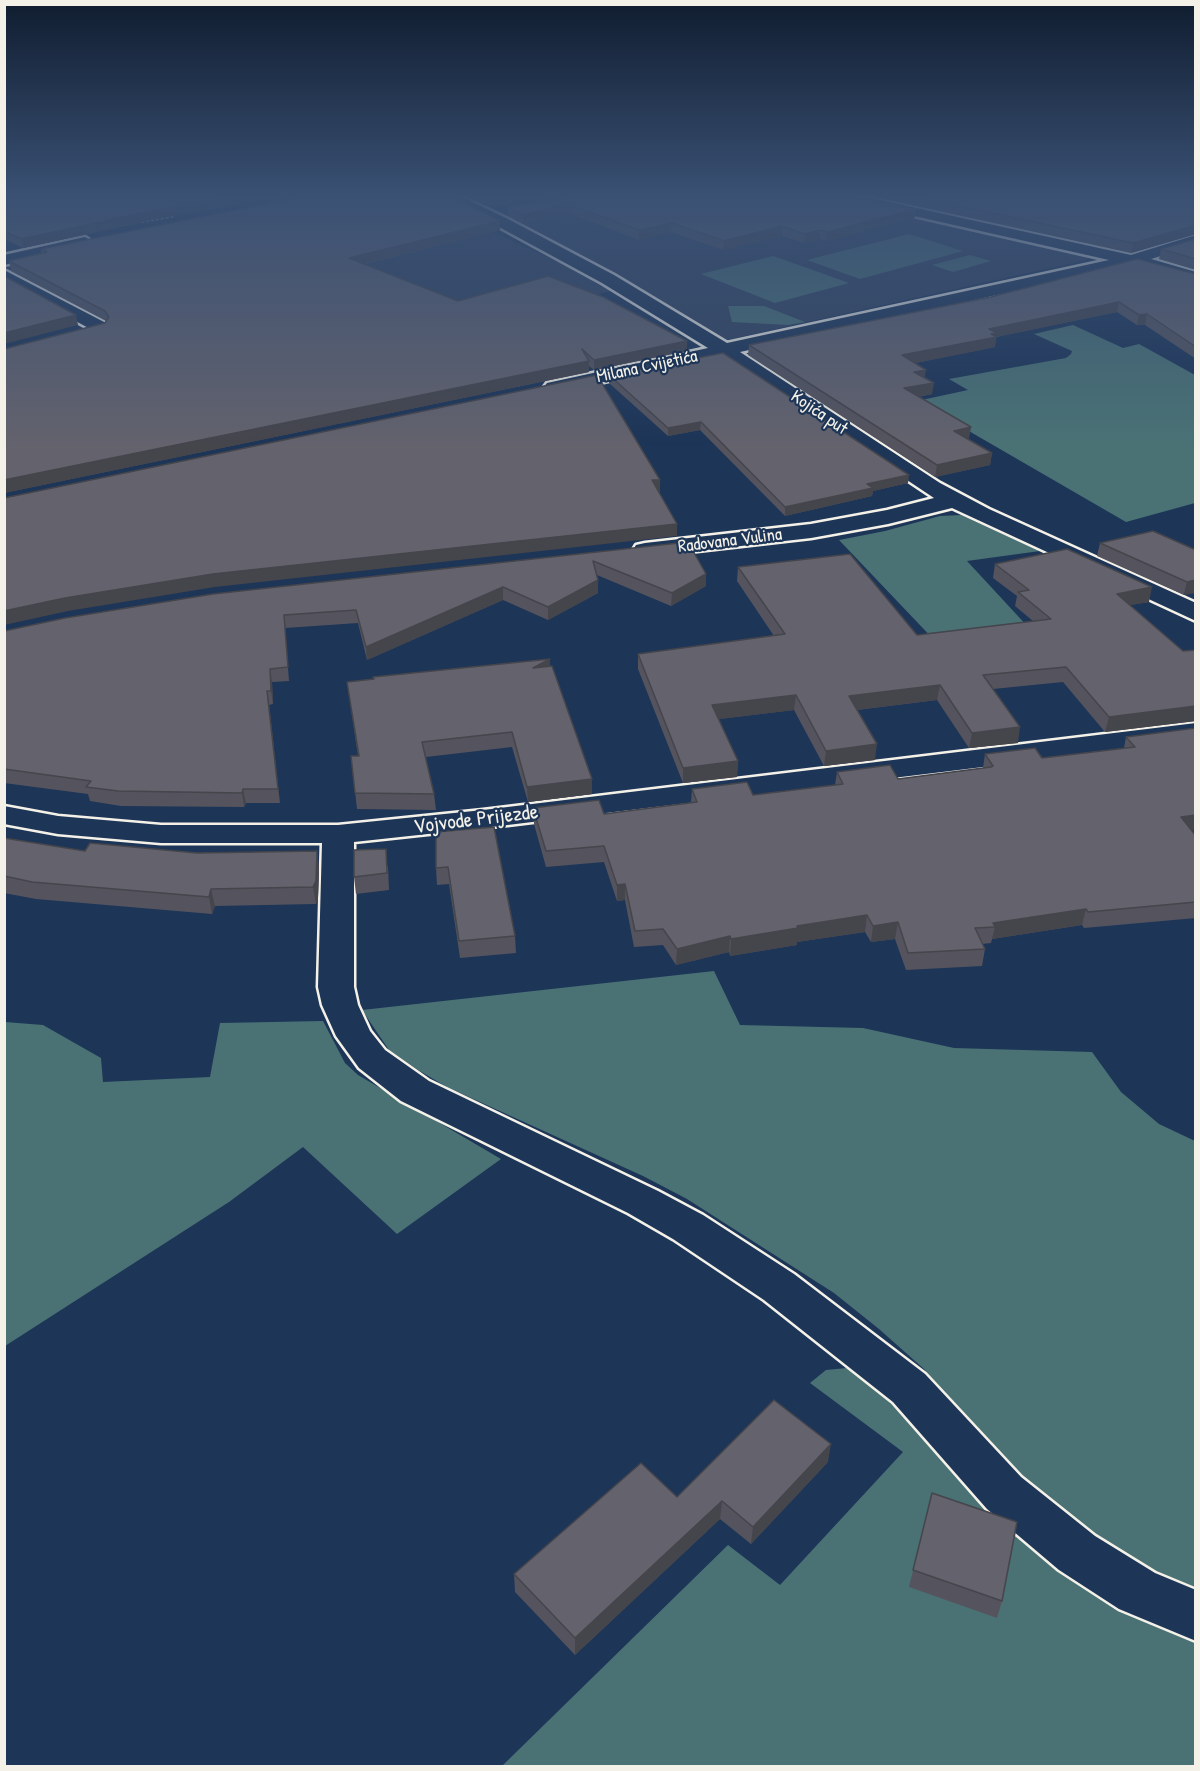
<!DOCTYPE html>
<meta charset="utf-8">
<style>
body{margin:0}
#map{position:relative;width:1200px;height:1771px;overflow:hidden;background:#1d3557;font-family:"Patrick Hand",sans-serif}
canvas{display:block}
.frame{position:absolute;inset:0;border:6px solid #f4f1e8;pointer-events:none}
</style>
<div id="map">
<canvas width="1200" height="1771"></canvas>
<div class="frame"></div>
</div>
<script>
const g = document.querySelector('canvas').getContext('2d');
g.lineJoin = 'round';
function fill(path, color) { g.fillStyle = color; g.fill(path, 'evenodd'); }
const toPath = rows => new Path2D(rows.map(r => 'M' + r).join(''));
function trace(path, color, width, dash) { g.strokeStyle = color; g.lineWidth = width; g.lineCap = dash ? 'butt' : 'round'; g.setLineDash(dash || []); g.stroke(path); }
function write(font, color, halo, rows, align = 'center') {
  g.font = font + ' "Patrick Hand",sans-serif'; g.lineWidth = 4.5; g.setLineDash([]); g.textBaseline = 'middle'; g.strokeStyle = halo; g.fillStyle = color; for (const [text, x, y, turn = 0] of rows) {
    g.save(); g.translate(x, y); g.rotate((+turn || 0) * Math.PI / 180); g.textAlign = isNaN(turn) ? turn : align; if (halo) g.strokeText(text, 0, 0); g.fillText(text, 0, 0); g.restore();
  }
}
const built = toPath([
 [826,197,1088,257,1086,260,727,340,719,338,507,216],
 [467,220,558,262,611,291,308,371,366,232]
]);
const green = toPath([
 [909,234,963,251,860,279,807,260],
 [970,255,991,261,953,272,932,265],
 [773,256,810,269,849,283,775,303,701,274],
 [728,306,764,306,805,322,788,325,732,322],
 [1073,325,1123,348,1139,344,1195,375,1195,503,1126,522,917,401,968,390,949,379,1066,358,1071,354,1072,351,1034,334],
 [961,515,1040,551,967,561,1029,628,937,643,839,540,885,531,940,516],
 [714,971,740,1025,863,1028,954,1048,1092,1052,1121,1092,1159,1124,1195,1141,1195,1600,1145,1579,1021,1482,924,1369,879,1329,834,1293,687,1199,643,1176,447,1087,418,1070,389,1050,362,1010],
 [323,1021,345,1063,358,1075,501,1159,397,1234,303,1147,229,1202,5,1346,5,1022,43,1025,101,1058,103,1082,210,1077,220,1023],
 [847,1368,880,1393,1014,1520,1195,1631,1195,1766,502,1766,728,1545,780,1585,903,1452,810,1383,826,1370]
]);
const path = toPath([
 [141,222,175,216]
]);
const minor = toPath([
 [444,197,462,197,508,219,614,275,727,343,1109,260,848,201,843,200,841,197,866,197,1131,255,1196,235,1196,245,1151,259,1196,272,1196,283,1132,265,740,352,940,483,989,509,1196,603,1196,621,952,508,888,524,811,538,645,557,636,555,633,550,636,545,645,543,811,524,887,510,934,498,721,356,554,393,547,391,544,387,547,383,708,348,602,283,444,197],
 [4,270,106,323,109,327,106,331,94,331,4,282,4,270],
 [1196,723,1196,741,483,828,354,842,354,987,358,1005,370,1031,385,1050,429,1081,658,1191,703,1215,794,1274,925,1374,1021,1477,1095,1536,1155,1573,1196,1590,1196,1641,1119,1609,1059,1570,987,1509,893,1402,764,1300,673,1239,628,1213,401,1101,359,1068,336,1036,322,1005,318,987,322,843,161,843,58,834,4,824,4,806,58,816,161,825,338,825,483,810,1196,723]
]);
const major = toPath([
 [85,237,93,242,91,245,4,265,4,255,85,237]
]);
const wall = toPath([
 [4,197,153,220,23,248,4,239],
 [467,197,544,197,487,206],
 [567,197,916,209,915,218,826,241,820,239,804,243,782,236,723,250,671,232,639,240,568,213,523,224,508,216,508,207],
 [875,197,1196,197,1196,234,1131,253],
 [500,230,365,264,458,301,687,351,594,370,589,366,589,372,4,493,4,349,105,323,106,321,11,271,9,261,41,254,41,249],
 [1196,239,1196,270,1159,259,1161,249],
 [1196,274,1196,359,1145,325,1137,325,1117,312,996,337,995,347,915,363,925,378,932,394,918,397,971,427,968,439,992,453,990,465,935,477,748,355,749,345],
 [609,375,908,483,873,491,872,496,785,516,700,430,668,436,609,383],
 [688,542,706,574,706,586,671,606,597,575,598,593,548,620,503,600,367,660,358,623,285,628,289,681,272,682,273,704,269,705,280,803,246,803,244,807,121,806,90,801,88,794,4,783,4,631],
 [1100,543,1196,550,1184,595,1097,556],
 [995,564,1149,602,1130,605,1183,651,1196,650,1196,721,1105,732,1063,682,993,689,1018,743,969,748,937,700,857,710,875,760,824,766,794,710,719,719,738,761,737,777,683,783,638,669,638,654,774,636,737,581,738,567,917,635,1033,621,1015,606,1017,596,993,578],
 [550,659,550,666,592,794,528,802,512,747,426,757,434,794,436,810,357,809,351,756,358,756,347,682],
 [1196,728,1192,831,1196,836,1196,918,1084,928,1082,925,992,939,991,943,982,944,985,949,982,966,906,970,895,939,871,942,865,932,797,942,797,945,730,956,729,952,676,965,663,945,634,947,625,900,617,901,604,862,546,867,534,824,533,808,604,814,691,803,692,789,753,795,835,785,837,772,898,779,983,768,985,754,1042,758,1124,748,1126,737],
 [436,832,515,936,516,953,460,958,449,884,437,885,436,868],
 [4,838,85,851,319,867,318,898,316,904,215,906,212,914,36,899,4,893],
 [388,866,389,890,356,894,354,877],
 [828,1462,751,1544,720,1519,575,1655,515,1592,514,1574,677,1497],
 [932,1493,1002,1601,997,1618,909,1587]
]);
const shadedWall = toPath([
 [230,197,280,197,153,220,23,248,21,239,151,211],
 [487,197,544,197,487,206],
 [567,204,568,213,523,224,523,215],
 [916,209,915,218,826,241,827,232],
 [500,221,500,230,350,267,349,258],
 [672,223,671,232,639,240,639,230],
 [1196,225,1196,234,1131,253,1133,243],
 [782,226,782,236,723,250,724,241],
 [820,230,820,239,804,243,805,234],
 [1119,302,1117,312,996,337,995,347,901,366,902,355,989,329],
 [1147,314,1145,325,1137,325,1139,315],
 [76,315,78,325,4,344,4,333],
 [687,341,687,351,594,370,594,360],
 [589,361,589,372,4,493,4,480],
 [926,370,924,381,914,372],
 [934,383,932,394,903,399,904,388],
 [701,422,700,430,668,436,668,428],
 [971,427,969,439,952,442,954,431],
 [992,453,990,465,935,477,937,465],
 [909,475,908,483,873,491,872,496,785,516,785,507,867,484],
 [652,480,660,480,660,492,652,492],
 [677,524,677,536,215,587,68,611,4,625,4,611,65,598,213,574],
 [706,574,706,586,671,606,672,593],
 [598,580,598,593,548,620,548,607],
 [1196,580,1196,593,1184,595,1187,582],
 [503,587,503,600,367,660,366,647],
 [1152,587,1149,602,1114,608,1117,594],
 [550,659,550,673,533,668],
 [270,669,272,682,273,704,271,691],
 [940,685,937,700,847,711,849,696],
 [267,691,269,705,280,803,278,789],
 [796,695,794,710,712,720,712,705],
 [1196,706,1196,721,1105,732,1109,717],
 [1020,727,1018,743,969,748,972,733],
 [877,744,875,760,824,766,826,751],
 [738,761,737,777,683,783,683,768],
 [592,779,592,794,528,802,527,787],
 [243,789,246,803,244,807,242,793],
 [1196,815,1196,830,1177,833,1181,817],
 [317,851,319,867,318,898,316,904,313,887],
 [625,884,625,900,617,901,617,885],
 [211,889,215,906,212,914,209,897],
 [1086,909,1082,925,992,939,995,927,993,923],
 [867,915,865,932,797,942,797,945,730,956,731,939,797,926],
 [898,922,895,939,871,942,873,926],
 [730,936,729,952,676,965,677,949],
 [831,1444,828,1462,751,1544,753,1527],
 [722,1501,720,1519,575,1655,575,1638]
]);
const building = toPath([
 [4,197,230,197,151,211,21,239,4,231,4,197],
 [300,197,454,197,500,221,349,258,458,301,548,276,603,297,687,341,594,360,582,349,589,361,4,480,4,349,105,323,109,317,105,311,9,261,47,252,41,249,300,197],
 [567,197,858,197,916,209,827,232,820,230,805,234,782,226,724,241,672,223,639,230,567,204,523,215,508,207,567,197],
 [916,197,1196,197,1196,225,1133,243,916,197],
 [1196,239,1196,259,1161,249,1196,239],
 [1137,259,1196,274,1196,347,1147,314,1139,315,1119,302,989,329,997,333,991,334,997,337,902,355,926,370,914,372,934,383,904,388,971,427,954,431,992,453,937,465,749,345,991,297,1137,259],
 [4,276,76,315,4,333,4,276],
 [723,353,909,475,867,484,873,488,785,507,701,422,668,428,609,375,723,353],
 [597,375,660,480,652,480,677,524,213,574,65,598,4,611,4,498,597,375],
 [1153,531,1196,550,1196,580,1187,582,1100,543,1153,531],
 [688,542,706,574,672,593,593,561,598,580,548,607,503,587,366,647,356,610,284,615,288,667,270,669,271,691,267,691,278,789,243,789,242,793,118,791,86,787,91,781,4,769,4,631,65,618,213,594,688,542],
 [1067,549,1152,587,1117,594,1183,651,1196,650,1196,706,1109,717,1066,667,983,675,1020,727,972,733,940,685,849,696,877,744,826,751,796,695,712,705,738,761,683,768,638,654,785,634,738,567,850,554,917,635,1051,619,1018,592,1029,590,995,564,1067,549],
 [550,659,533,668,552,666,592,779,527,787,512,732,422,742,434,794,355,793,351,756,359,756,347,682,374,679,373,677,550,659],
 [1196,728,1196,815,1181,817,1196,836,1196,902,1088,912,1086,909,993,923,995,927,975,928,985,949,908,953,898,922,873,926,867,915,797,926,798,928,731,939,730,936,677,949,663,929,635,931,625,884,617,885,604,846,546,851,533,808,599,800,604,814,697,802,692,789,747,782,753,795,843,784,837,772,890,765,898,779,991,767,993,766,985,754,1035,748,1042,758,1135,747,1126,737,1196,728],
 [494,827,515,936,459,941,448,867,436,868,436,832,494,827],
 [4,838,85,851,90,843,197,853,317,851,316,881,313,887,211,889,209,897,32,882,4,876,4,838],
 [386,849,387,873,354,877,354,850,386,849],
 [774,1400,831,1444,753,1527,722,1501,575,1638,514,1574,641,1463,677,1497,774,1400],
 [932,1493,1017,1522,1002,1601,913,1570,932,1493]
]);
const farStreetnames = [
 ["Milana Cvijetića",647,367,-12],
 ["Kojića put",819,413,34],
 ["Radovana Vulina",730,541,-7]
];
const streetNames = [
 ["Vojvode Prijezde",476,820,-7]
];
fill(built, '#32425e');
fill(green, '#4a7275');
trace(minor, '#f4f1e8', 5);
trace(major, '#f4f1e8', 5);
trace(path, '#f4f1e8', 2, [3, 2]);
fill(minor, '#1d3557');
fill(major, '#1d3557');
fill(wall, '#55545e');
fill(shadedWall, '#45454c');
fill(building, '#63626d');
trace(building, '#45454c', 1.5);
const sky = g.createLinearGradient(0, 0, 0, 445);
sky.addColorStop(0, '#101d30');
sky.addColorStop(0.44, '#3a5174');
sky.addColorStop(1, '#3a517400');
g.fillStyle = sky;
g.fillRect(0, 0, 1200, 445);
write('18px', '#f4f1e8', '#1d3557', farStreetnames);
write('21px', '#f4f1e8', '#1d3557', streetNames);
</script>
